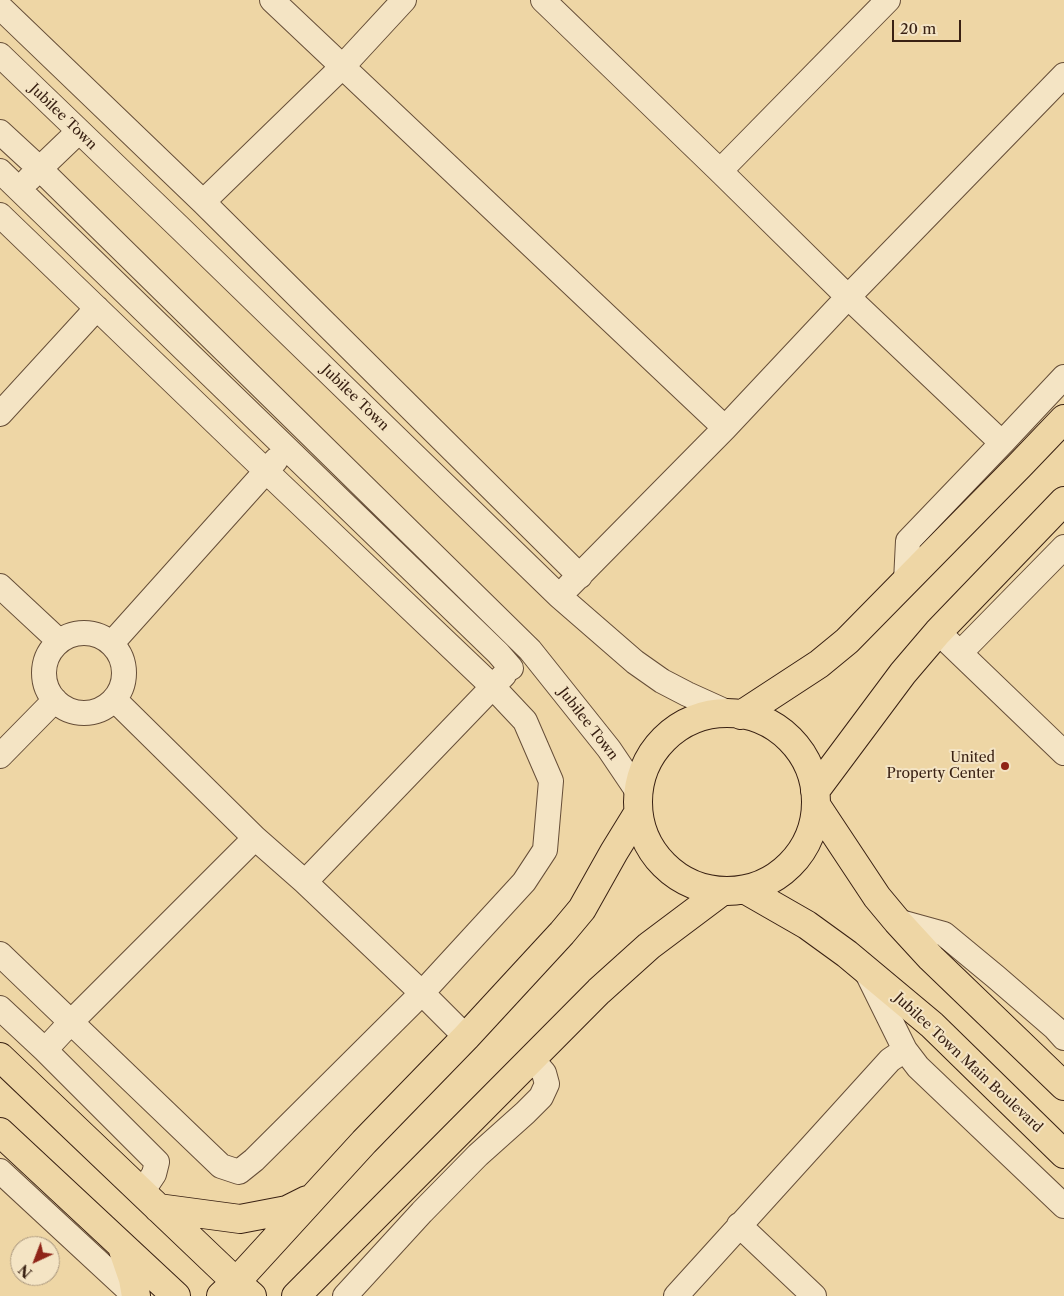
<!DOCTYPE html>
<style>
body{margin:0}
#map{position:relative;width:1064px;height:1296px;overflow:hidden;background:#eed6a5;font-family:"Libre Caslon Text",serif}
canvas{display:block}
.north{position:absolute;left:10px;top:1236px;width:50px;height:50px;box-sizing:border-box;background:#f4e4c4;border:1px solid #a9967d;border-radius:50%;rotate:223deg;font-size:14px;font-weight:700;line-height:20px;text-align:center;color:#392113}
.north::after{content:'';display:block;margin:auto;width:18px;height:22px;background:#8f2418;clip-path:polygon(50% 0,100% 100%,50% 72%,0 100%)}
.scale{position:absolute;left:892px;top:20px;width:69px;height:22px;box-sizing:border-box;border:2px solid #392113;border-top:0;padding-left:6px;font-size:15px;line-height:18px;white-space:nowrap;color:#392113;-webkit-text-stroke:4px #f4e4c4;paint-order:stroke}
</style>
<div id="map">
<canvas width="1064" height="1296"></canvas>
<div class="north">N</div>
<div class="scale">20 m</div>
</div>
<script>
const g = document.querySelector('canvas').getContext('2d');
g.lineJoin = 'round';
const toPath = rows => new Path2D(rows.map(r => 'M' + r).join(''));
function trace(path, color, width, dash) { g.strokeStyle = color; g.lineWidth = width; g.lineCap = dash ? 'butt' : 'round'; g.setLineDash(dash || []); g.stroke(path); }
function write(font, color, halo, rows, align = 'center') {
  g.font = font + ' "Libre Caslon Text",serif'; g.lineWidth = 4; g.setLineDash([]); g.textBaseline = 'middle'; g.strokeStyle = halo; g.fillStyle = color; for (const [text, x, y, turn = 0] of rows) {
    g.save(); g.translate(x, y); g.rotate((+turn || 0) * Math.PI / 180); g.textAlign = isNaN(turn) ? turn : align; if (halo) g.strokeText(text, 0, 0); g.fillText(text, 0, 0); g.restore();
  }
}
const minor = toPath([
 [272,0,725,428],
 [543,0,720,171,848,297,1002,443,908,541,906,581],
 [0,7,203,202,580,576],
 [0,55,179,227,559,596,635,662,662,681,687,694,729,713],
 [0,132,39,168,530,650,609,749,638,792],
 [0,171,498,653,511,668],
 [720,171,888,0],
 [29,179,78,132],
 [203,202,343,66,404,0],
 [0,215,267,472,493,687,525,721,551,781,545,850,524,882,422,993,254,1160,239,1172,221,1166,0,954],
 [0,414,97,308],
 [1002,443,1064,377],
 [0,586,59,641],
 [569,586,725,428,848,297,1064,75],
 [938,632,1064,753],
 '44 673a40 40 0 1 1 80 0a40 40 0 1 1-80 0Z',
 [112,643,276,460],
 [960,653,1064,547],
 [115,700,255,838,305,882,422,993,466,1037],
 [0,756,55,700],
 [305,882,504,675],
 [897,921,944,934,996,977,1055,1028,1064,1038],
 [866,971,905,1050,918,1067,1064,1206],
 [0,1008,45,1050,157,1162,154,1174,142,1192],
 [45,1050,71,1022,255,838],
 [0,1171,135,1296],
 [739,1225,814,1296],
 [345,1296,422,1212,478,1155,525,1113,541,1097,547,1084,544,1073,532,1059],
 [676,1296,890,1060,905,1050]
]);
const major = toPath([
 '638 802a89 89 0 1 1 178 0a89 89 0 1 1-178 0Z',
 [741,715,819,664,847,641,1020,465,1064,419],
 [815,791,903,673,938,632,1064,501],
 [816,805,877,897,897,921,931,958,1064,1086],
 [746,890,807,925,847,954,932,1025,1064,1154],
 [0,1057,236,1282,252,1296],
 [0,1132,176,1296],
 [158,1208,240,1219,287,1210,307,1200],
 [122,1247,133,1279,136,1296],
 [221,1296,236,1282,364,1142,466,1037,562,933,582,909,614,852,638,813],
 [296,1296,599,991,649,946,721,892]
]);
const markers = [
 [1005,766,5,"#8f2418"]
];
const streetNames = [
 ["Jubilee Town",63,117,44],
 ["Jubilee Town",355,398,44],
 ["Jubilee Town",588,724,52],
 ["Jubilee Town Main Boulevard",968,1063,43]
];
const poiNames = [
 ["United",995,758],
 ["Property Center",995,774]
];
trace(minor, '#664e38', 26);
trace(major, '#392113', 30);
trace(minor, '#f4e4c4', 24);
trace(major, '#eed6a5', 28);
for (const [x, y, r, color] of markers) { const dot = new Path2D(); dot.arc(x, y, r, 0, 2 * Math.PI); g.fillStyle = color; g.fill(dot); trace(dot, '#f4e4c4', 2); }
write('14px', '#392113', '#f4e4c4', streetNames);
write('14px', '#392113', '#f4e4c4', poiNames, 'right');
</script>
